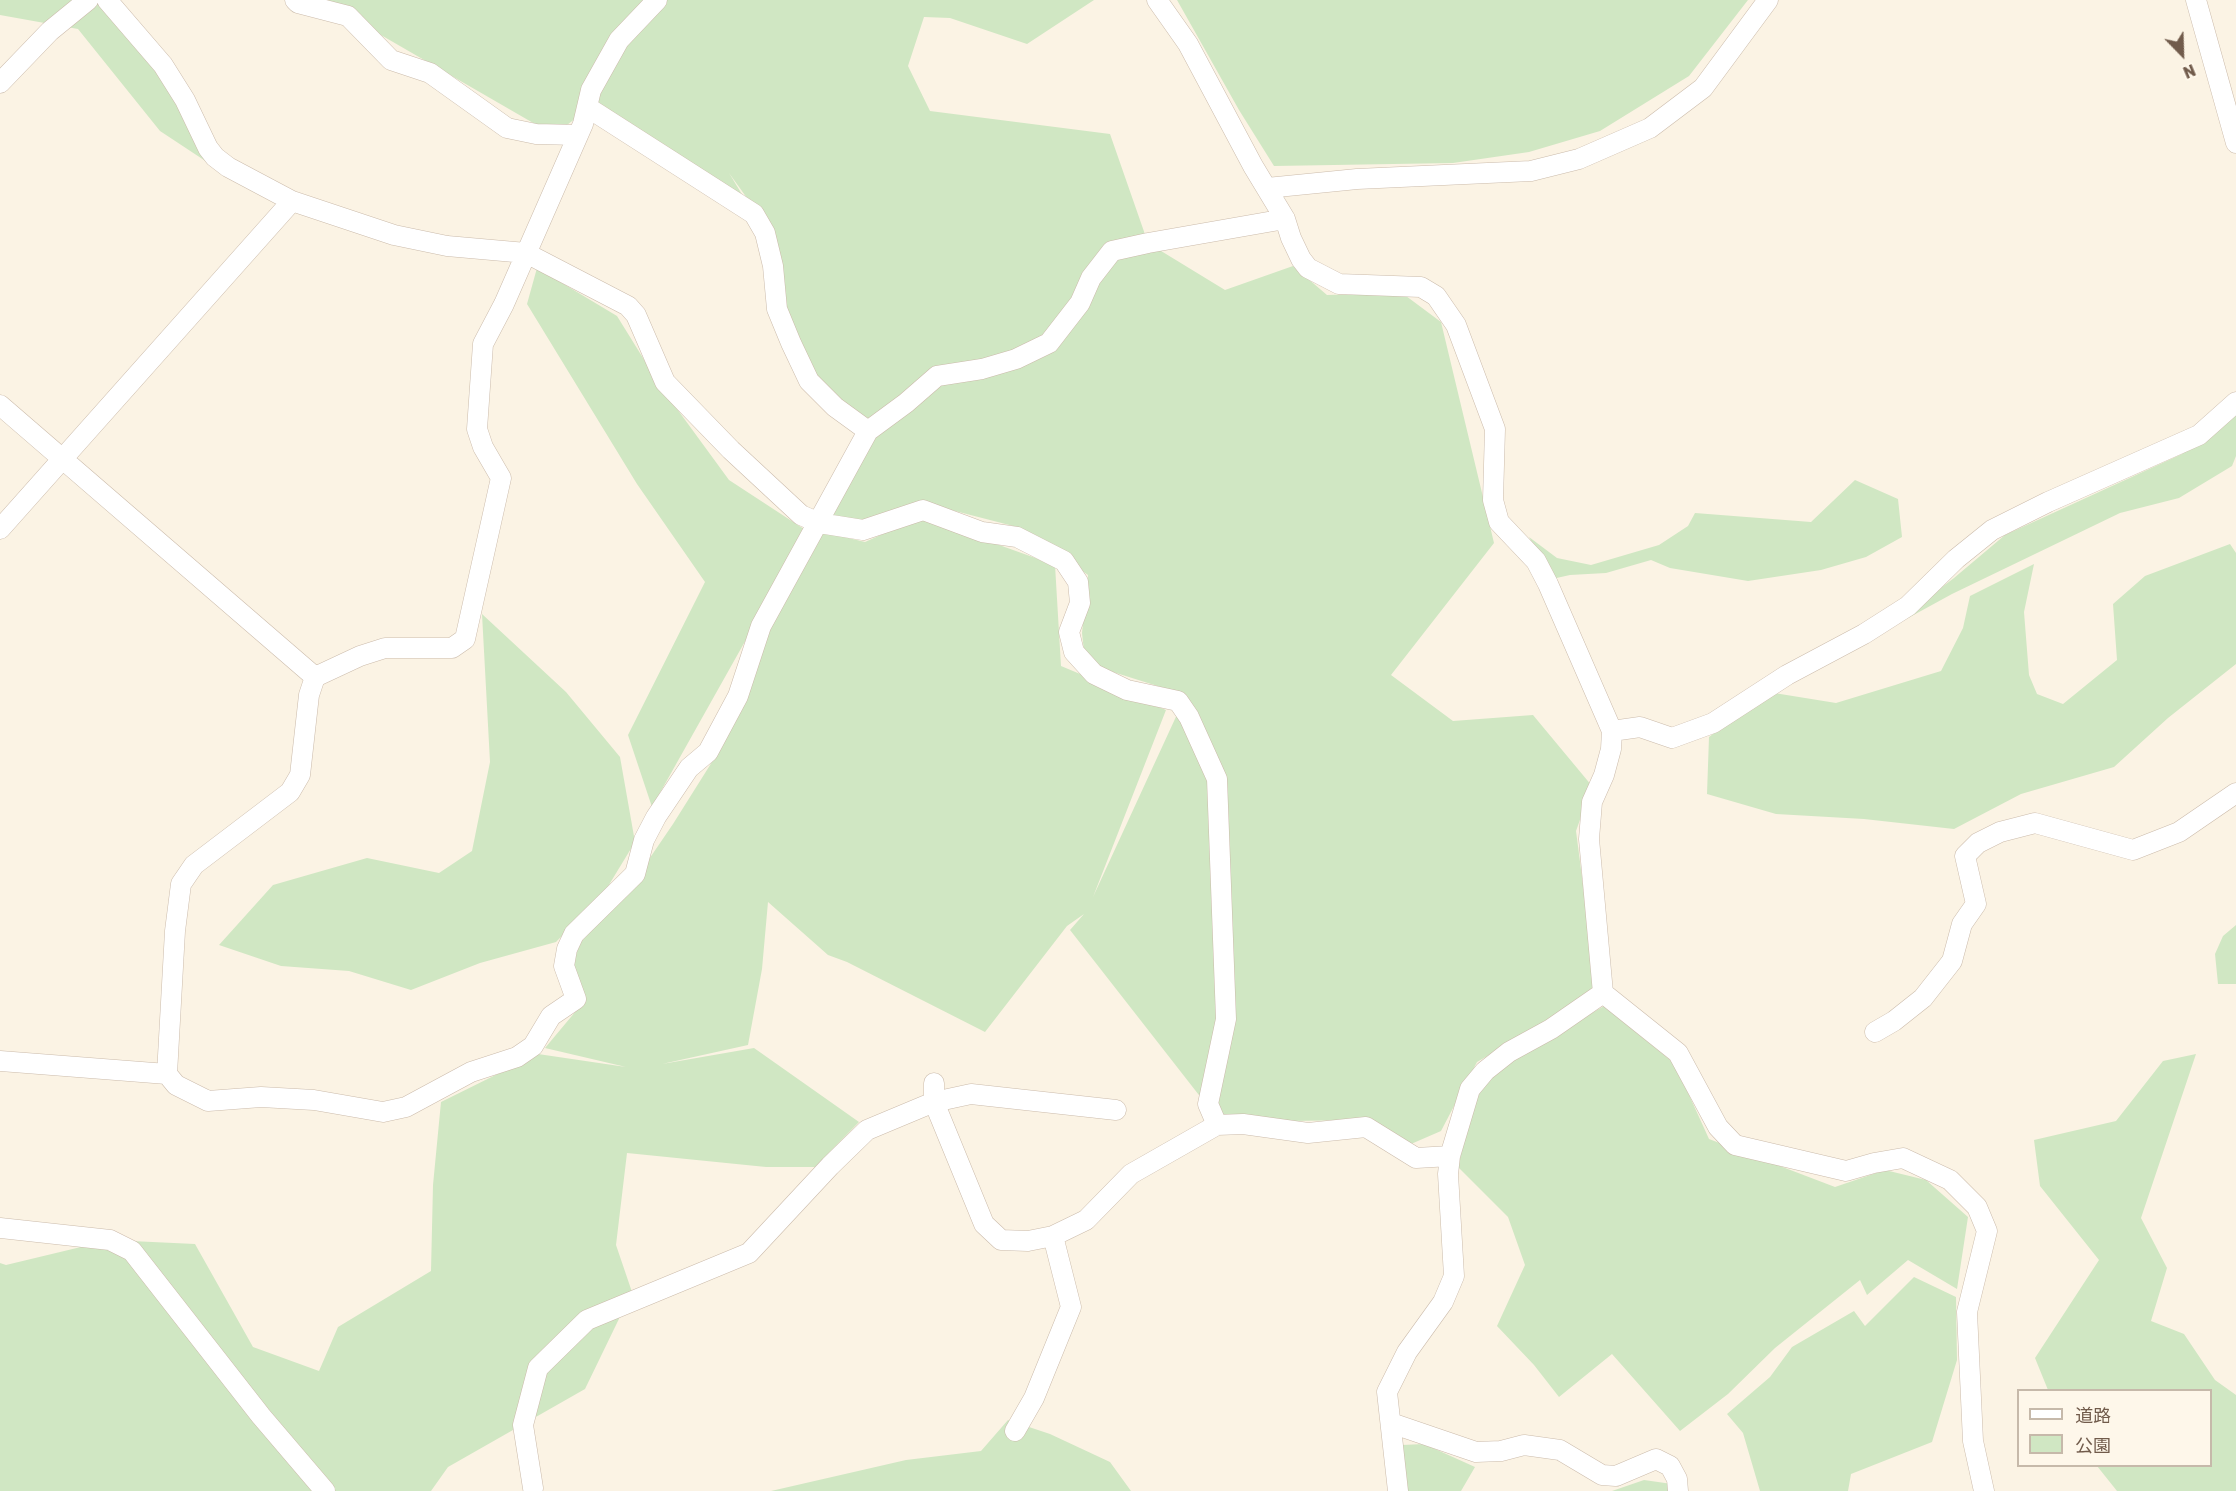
<!DOCTYPE html>
<meta charset="utf-8">
<style>
body{margin:0}
#map{position:relative;width:2236px;height:1491px;overflow:hidden;background:#fbf3e4;font-family:Rubik,"Noto Sans JP",sans-serif}
canvas{display:block}
.legend{position:absolute;left:2017px;top:1389px;width:195px;height:78px;box-sizing:border-box;background:#fef7ea;border:2px solid #c6b9aa;margin:0;padding:8px 10px;list-style:none;font-size:18px;color:#715b4b}
.legend li{display:flex;align-items:center;gap:12px;height:30px}
.legend b{width:30px;border:2px solid #c6b9aa}
.north{position:absolute;left:2152px;top:24px;width:60px;height:60px;-webkit-text-stroke:4px #fef7ea;paint-order:stroke;rotate:157deg;font-size:16px;font-weight:700;line-height:24px;text-align:center;color:#715b4b}
.north::after{content:'';display:block;margin:auto;width:21px;height:27px;background:#715b4b;clip-path:polygon(50% 0,100% 100%,50% 72%,0 100%)}
</style>
<div id="map">
<canvas width="2236" height="1491"></canvas>
<ul class="legend">
<li><b style="height:8px;background:#fff"></b>道路</li>
<li><b style="height:16px;background:#d0e7c3"></b>公園</li>
</ul>
<div class="north">N</div>
</div>
<script>
const g = document.querySelector('canvas').getContext('2d');
g.lineJoin = 'round';
function fill(path, color) { g.fillStyle = color; g.fill(path, 'evenodd'); }
const toPath = rows => new Path2D(rows.map(r => 'M' + r).join(''));
function trace(path, color, width, dash) { g.strokeStyle = color; g.lineWidth = width; g.lineCap = dash ? 'butt' : 'round'; g.setLineDash(dash || []); g.stroke(path); }
const green = toPath([
 [0,0,107,0,163,65,213,166,160,131,78,29,0,15],
 [305,0,1094,0,1027,44,950,18,924,17,908,66,930,111,1110,134,1148,243,1225,290,1293,266,1327,295,1402,293,1441,322,1494,543,1391,675,1453,721,1533,715,1592,786,1576,831,1597,992,1477,1062,1441,1131,1411,1144,1359,1120,1220,1122,1070,930,1084,914,1067,926,985,1032,847,962,828,955,768,902,762,969,748,1045,662,1064,754,1048,859,1122,815,1167,766,1167,627,1153,616,1245,632,1292,585,1389,448,1467,431,1491,0,1491,0,1263,6,1265,110,1240,195,1244,253,1347,319,1371,338,1327,431,1271,433,1185,441,1102,538,1054,626,1067,545,1048,586,999,573,964,580,943,628,890,673,824,717,754,772,626,824,532,865,542,921,517,1055,565,1061,666,1166,710,1093,897,1186,695,1113,672,1085,660,1082,633,1088,575,1021,528,924,503,863,525,833,516,868,431,798,356,757,212,729,173,754,214,589,108,554,135,348,16],
 [1177,0,1748,0,1689,76,1600,131,1529,152,1453,163,1274,166,1239,110],
 [537,268,617,316,661,387,729,480,807,531,652,807,628,735,705,582,637,484,527,304],
 [2236,413,2236,456,2232,466,2179,498,2120,513,1952,594,1899,623,1896,622,1954,578,2005,535,2182,454],
 [1855,480,1898,499,1902,537,1866,557,1821,570,1748,581,1670,568,1651,560,1606,573,1570,575,1552,579,1529,537,1557,558,1591,565,1659,545,1688,526,1695,513,1811,522],
 [2230,544,2236,553,2236,664,2168,718,2114,767,2021,794,1954,829,1864,819,1776,814,1707,794,1709,737,1768,692,1836,703,1941,671,1963,628,1970,596,2034,564,2024,612,2029,675,2037,694,2063,704,2117,660,2113,604,2145,576],
 [482,614,566,692,620,757,635,842,604,893,556,942,480,963,411,990,349,971,281,966,219,945,273,885,367,858,439,873,472,851,490,762],
 [2236,925,2236,984,2218,984,2215,954,2223,936],
 [1604,1006,1675,1064,1709,1139,1835,1187,1885,1170,1926,1180,1968,1217,1957,1289,1908,1260,1867,1295,1860,1280,1775,1348,1728,1394,1680,1431,1612,1354,1559,1397,1534,1365,1497,1326,1525,1265,1508,1217,1458,1167,1474,1098,1504,1065],
 [2196,1054,2141,1218,2167,1268,2151,1321,2184,1334,2215,1380,2236,1395,2236,1491,2117,1491,2097,1466,2210,1466,2210,1390,2048,1390,2035,1358,2099,1260,2040,1186,2034,1140,2116,1121,2163,1061],
 [1914,1277,1956,1297,1957,1360,1932,1442,1851,1474,1848,1491,1760,1491,1743,1433,1727,1414,1770,1377,1792,1347,1854,1311,1865,1326],
 [1008,1420,1050,1434,1110,1462,1131,1491,771,1491,906,1460,981,1451],
 [1424,1444,1475,1467,1461,1491,1407,1491,1402,1445],
 [1644,1480,1672,1484,1672,1491,1612,1491]
]);
const minor = toPath([
 [107,0,163,65,185,100,208,148,215,157,228,167,292,201,394,235,447,246,526,253,628,306,636,315,665,382,731,450,801,515,819,523,863,530,923,510,982,532,1017,537,1064,561,1078,582,1080,603,1069,632,1074,652,1094,674,1127,690,1178,701,1189,717,1217,779,1226,1019,1208,1104,1217,1125],
 [295,0,298,3,348,16,391,60,430,73,507,128,536,134,577,135],
 [1157,0,1188,44,1253,166,1285,219,1291,238,1301,259,1308,268,1339,284,1421,287,1436,296,1456,325,1495,429,1493,500,1499,522,1536,561,1548,584,1612,731,1611,749,1604,775,1592,802,1589,839,1603,993,1551,1029,1509,1052,1485,1071,1470,1089,1450,1156,1448,1174,1454,1276,1443,1302,1407,1352,1387,1392,1398,1491],
 [2196,0,2236,143],
 [0,83,50,31,88,0],
 [587,107,754,214,765,233,773,266,777,309,791,343,809,381,835,407,868,431],
 [1267,188,1357,179,1531,171,1579,159,1650,128,1703,88,1768,0],
 [0,405,315,677],
 [0,529,292,201],
 [1612,731,1640,727,1672,738,1713,723,1787,675,1864,634,1908,606,1956,559,1992,530,2048,502,2199,435,2236,402],
 [1603,993,1678,1053,1718,1127,1735,1145,1846,1171,1874,1163,1903,1158,1950,1180,1977,1207,1987,1231,1967,1312,1973,1441,1984,1491],
 [1875,1032,1894,1021,1923,998,1952,961,1962,924,1976,904,1965,856,1978,843,2000,832,2035,823,2133,850,2179,832,2236,793],
 [0,1061,167,1074,176,1085,208,1101,261,1097,314,1100,383,1112,406,1107,471,1072,517,1057,533,1046,551,1016,576,999,564,966,567,949,574,934,635,874,644,840,656,817,689,768,708,752,738,696,761,626,868,431,906,403,937,376,982,369,1016,359,1049,343,1080,303,1091,278,1112,251,1148,243,1285,219],
 [167,1074,175,931,181,884,194,865,290,792,300,775,309,695,315,677,360,656,385,648,452,648,465,639,501,478,483,447,477,429,483,344,504,304,583,124,591,90,619,40,657,0],
 [934,1083,934,1102,984,1224,1001,1240,1028,1241,1053,1236,1086,1220,1131,1174,1217,1125,1243,1124,1308,1133,1366,1127,1416,1158,1450,1156],
 [0,1228,110,1240,132,1251,261,1416,325,1491],
 [1391,1423,1476,1452,1501,1451,1524,1445,1560,1450,1602,1475,1616,1476,1656,1459,1670,1466,1677,1479,1678,1491],
 [1015,1431,1034,1398,1071,1307,1053,1236],
 [533,1488,523,1425,538,1368,587,1320,749,1253,830,1166,867,1130,934,1102,971,1094,1116,1110]
]);
fill(green, '#d0e7c3');
trace(minor, '#cbbbab', 21);
trace(minor, '#fff', 20);
</script>
